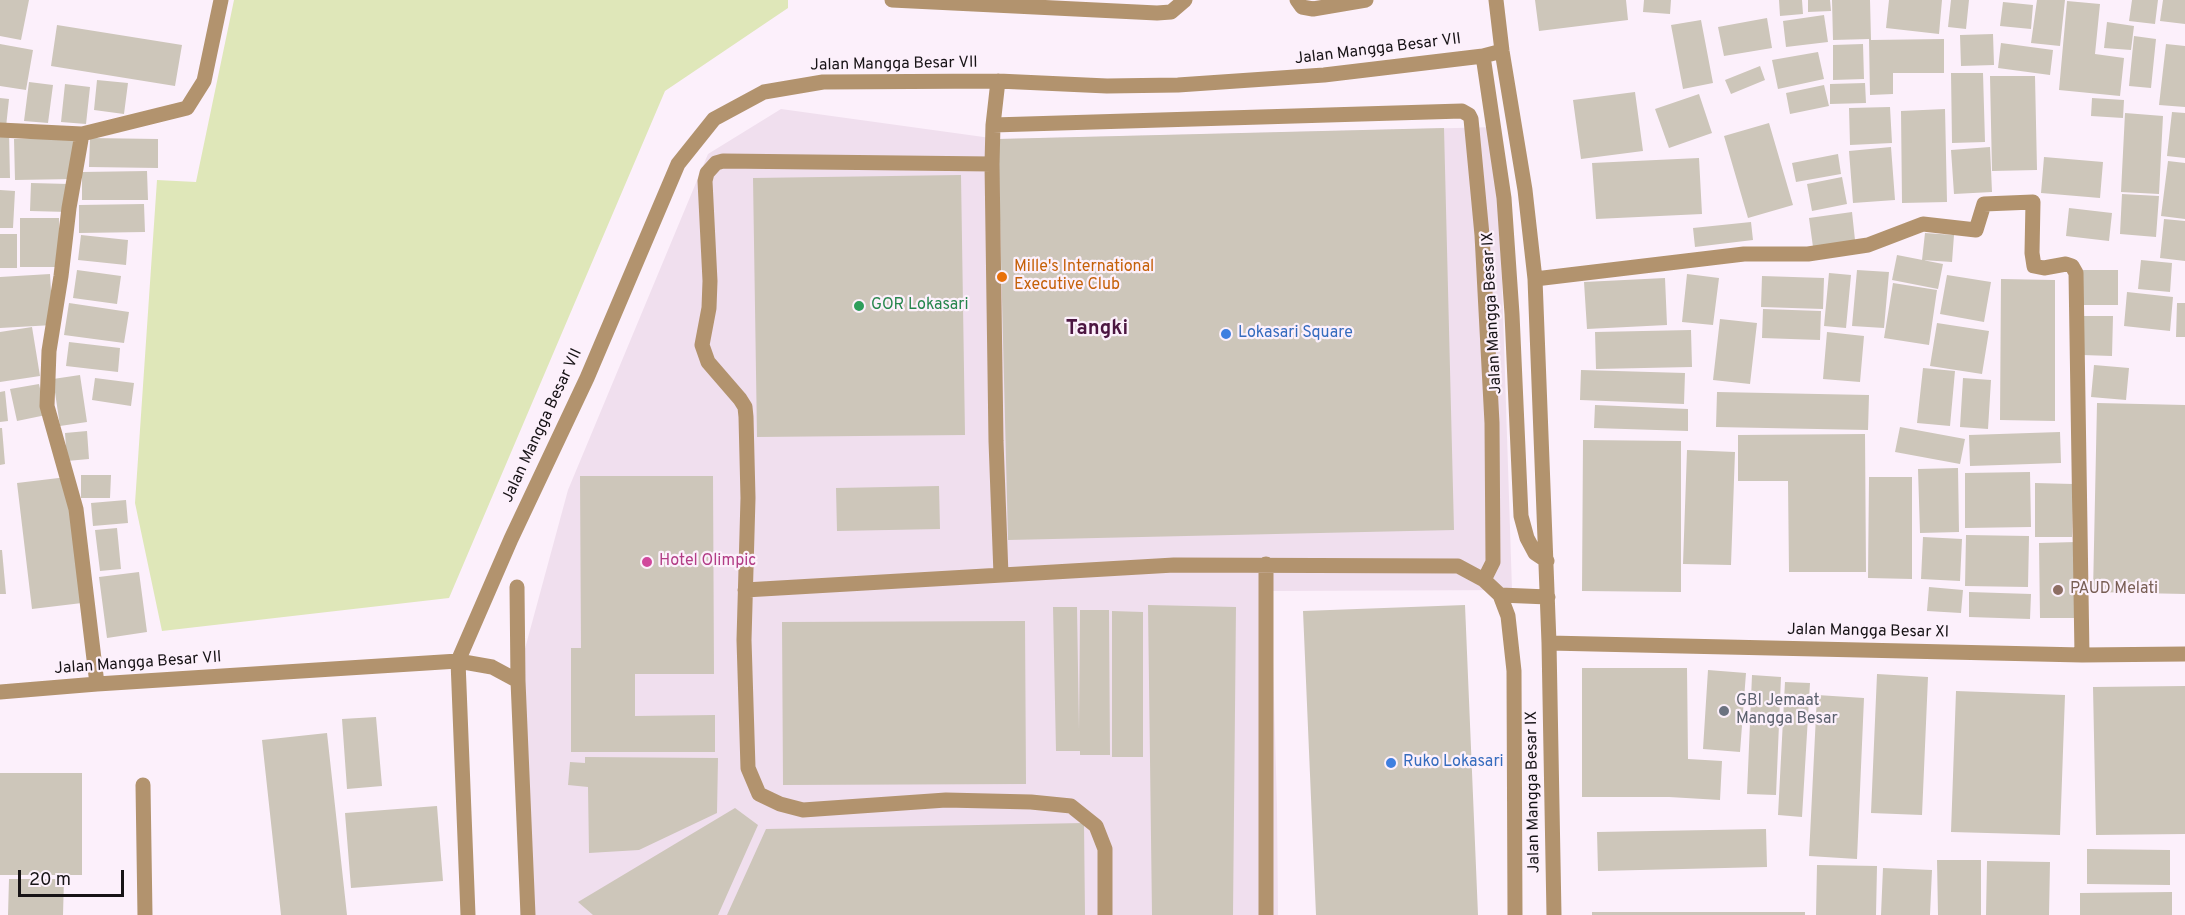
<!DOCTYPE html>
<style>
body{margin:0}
#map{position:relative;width:2185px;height:915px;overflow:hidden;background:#fcf0fb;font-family:Overpass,sans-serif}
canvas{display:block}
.scale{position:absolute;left:18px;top:870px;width:106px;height:27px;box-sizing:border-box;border:3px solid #171316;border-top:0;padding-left:8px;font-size:18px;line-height:21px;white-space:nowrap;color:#171316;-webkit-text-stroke:4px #fcf0fb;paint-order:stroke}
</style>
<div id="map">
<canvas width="2185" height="915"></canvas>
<div class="scale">20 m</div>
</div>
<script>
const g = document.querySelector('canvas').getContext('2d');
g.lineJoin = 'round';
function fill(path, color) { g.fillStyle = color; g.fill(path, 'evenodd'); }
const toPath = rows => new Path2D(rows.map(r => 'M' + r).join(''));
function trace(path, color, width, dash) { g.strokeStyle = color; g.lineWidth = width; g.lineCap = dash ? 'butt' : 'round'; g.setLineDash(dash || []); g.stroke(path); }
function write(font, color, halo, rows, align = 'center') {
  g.font = font + ' Overpass,sans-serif'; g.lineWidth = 4.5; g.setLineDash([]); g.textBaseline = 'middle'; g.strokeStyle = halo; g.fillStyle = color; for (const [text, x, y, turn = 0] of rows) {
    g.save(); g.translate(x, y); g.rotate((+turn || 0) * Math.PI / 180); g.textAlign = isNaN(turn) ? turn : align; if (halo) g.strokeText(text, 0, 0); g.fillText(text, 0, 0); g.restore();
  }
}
const built = toPath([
 [781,109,998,139,1497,127,1512,590,1271,591,1277,805,1278,915,520,915,520,667,568,490,708,154]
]);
const green = toPath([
 [234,0,788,0,788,8,665,91,449,598,162,631,135,503,157,180,196,182]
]);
const building = toPath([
 [0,0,29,0,21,40,0,36],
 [1535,0,1626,0,1628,20,1539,31],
 [1644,0,1671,0,1670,14,1643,12],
 [1779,0,1802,0,1803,14,1780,16],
 [1808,0,1830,0,1831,11,1808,12],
 [1832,0,1870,0,1871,40,1944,39,1944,73,1893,73,1893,94,1870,95,1869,39,1833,40],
 [1889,0,1942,0,1939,34,1886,28],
 [1951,0,1969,0,1966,29,1948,27],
 [2037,0,2065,0,2060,46,2031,43],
 [2132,0,2158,0,2155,24,2129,21],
 [2163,0,2185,0,2185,24,2160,21],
 [2067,1,2100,4,2095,54,2124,58,2120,96,2059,90],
 [2003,2,2033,5,2031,29,2000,26],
 [1824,15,1828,42,1786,47,1783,21],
 [1767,18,1772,48,1724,56,1718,27],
 [1701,20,1713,83,1683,89,1671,25],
 [2107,22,2134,26,2131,50,2104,48],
 [57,25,182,45,175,86,51,66],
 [1993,34,1994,65,1961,66,1960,35],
 [2134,36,2156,39,2151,88,2129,86],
 [2001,43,2053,50,2050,75,1998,68],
 [0,44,33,50,26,90,0,86],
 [1863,44,1864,79,1833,80,1833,45],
 [2166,44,2185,46,2185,107,2159,105],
 [1818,52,1824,79,1778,89,1772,60],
 [1760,66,1765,80,1731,94,1725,80],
 [1951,73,1983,73,1985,142,1952,143],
 [1990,76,2035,76,2037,170,1992,171],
 [97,80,128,83,124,114,94,110],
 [29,82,53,85,48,123,24,121],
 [1865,83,1866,103,1830,104,1830,84],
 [65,84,90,87,86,124,61,122],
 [1824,85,1829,106,1790,114,1786,93],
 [1635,92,1643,151,1581,159,1573,100],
 [1699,94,1712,133,1669,148,1655,109],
 [0,98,9,99,6,127,0,126],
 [2092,98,2124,100,2123,118,2091,116],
 [1890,107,1892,143,1850,145,1849,108],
 [1945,109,1947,202,1902,203,1901,111],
 [2172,112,2185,113,2185,158,2167,156],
 [2125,113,2163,116,2159,194,2121,192],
 [1769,123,1793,205,1748,218,1724,136],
 [1444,128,1454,530,1008,540,998,139],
 [9,132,10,178,0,178,0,133],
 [73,138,74,179,15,180,14,139],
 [90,138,158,139,158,168,89,167],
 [1891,147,1895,200,1853,203,1849,151],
 [1990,147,1992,192,1954,194,1951,150],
 [1838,154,1841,174,1796,182,1792,163],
 [2044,157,2103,162,2100,198,2041,193],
 [1699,158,1702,214,1596,219,1592,163],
 [2168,161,2185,163,2185,219,2161,216],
 [147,171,148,200,82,200,82,172],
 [961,175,965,435,757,437,753,178],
 [1842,177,1847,204,1812,211,1807,184],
 [31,183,69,184,68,212,30,211],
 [0,190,15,191,13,228,0,228],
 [2122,194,2159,196,2156,237,2120,234],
 [144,204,145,232,79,233,79,205],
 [2069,208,2112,213,2109,241,2066,236],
 [1852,212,1855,240,1813,247,1809,218],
 [20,218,59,218,60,267,20,267],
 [2164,219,2185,221,2185,261,2160,258],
 [1751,222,1753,240,1695,247,1693,228],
 [1925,233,1954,235,1952,262,1922,260],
 [0,234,17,234,17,268,0,268],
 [81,235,128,240,126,265,78,260],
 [1897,255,1943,264,1938,289,1892,280],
 [2141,260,2172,263,2170,292,2138,289],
 [77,270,121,276,117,304,73,298],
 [1857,270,1889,272,1884,328,1852,326],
 [2080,270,2118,270,2118,305,2080,305],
 [1829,273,1851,275,1846,328,1824,326],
 [50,274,53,325,0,328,0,277],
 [1687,274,1719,278,1713,325,1682,322],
 [1947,275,1991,282,1984,322,1940,314],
 [1762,276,1824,278,1823,309,1761,307],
 [1665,278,1667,325,1587,329,1584,282],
 [2001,279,2055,280,2055,421,2000,420],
 [1893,283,1937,290,1929,345,1884,338],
 [2127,292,2173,297,2170,331,2124,326],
 [69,303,129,312,124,343,64,335],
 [2177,303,2185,303,2185,337,2176,337],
 [1763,309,1821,311,1820,340,1762,338],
 [2083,316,2113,316,2112,356,2082,355],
 [1720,319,1757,323,1750,384,1713,380],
 [1937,323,1989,331,1982,374,1930,366],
 [32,327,40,376,0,382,0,332],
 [1691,330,1692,367,1596,369,1595,332],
 [1827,332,1864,336,1860,382,1823,379],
 [69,342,120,348,118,372,66,366],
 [2094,365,2129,368,2126,400,2091,397],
 [1923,368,1955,371,1950,426,1917,423],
 [1581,370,1685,373,1684,404,1580,400],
 [80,375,87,422,60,426,53,379],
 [95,378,134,383,131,406,92,400],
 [1963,378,1991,380,1988,429,1960,427],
 [39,384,46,415,17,421,10,389],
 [5,391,8,421,0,422,0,392],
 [1717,392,1869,395,1868,430,1716,427],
 [2097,403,2185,405,2185,594,2093,592],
 [1595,405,1688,409,1688,431,1594,428],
 [1900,427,1965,439,1960,464,1895,452],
 [0,428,2,428,5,464,0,465],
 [87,431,89,459,67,461,65,433],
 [2060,432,2061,463,1970,466,1969,435],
 [1865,434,1866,572,1789,572,1788,481,1738,481,1738,435],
 [1583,440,1681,441,1681,592,1582,591],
 [1687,450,1735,452,1731,565,1683,564],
 [1958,468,1959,532,1920,533,1918,469],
 [2030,472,2031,527,1965,528,1965,473],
 [81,475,111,475,110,498,81,498],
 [580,476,713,476,714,674,635,674,635,716,715,715,715,752,571,752,571,648,581,648],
 [67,477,82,603,32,609,17,483],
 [1869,477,1912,477,1912,579,1868,578],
 [2035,483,2073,484,2072,537,2035,537],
 [939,486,940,529,837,531,836,488],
 [126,500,128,523,93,526,91,503],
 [117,528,121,569,100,571,95,530],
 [1966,535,2029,536,2028,587,1965,586],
 [1923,537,1962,539,1960,581,1921,579],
 [2076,542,2077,618,2040,618,2039,543],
 [0,550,2,550,6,594,0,594],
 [139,572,147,632,107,638,99,577],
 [1929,587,1963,590,1961,613,1927,611],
 [1969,592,2031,594,2030,619,1969,617],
 [1148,605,1236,607,1233,915,1152,915],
 [1465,605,1478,915,1316,915,1303,611],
 [1053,607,1077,607,1079,730,1080,610,1109,610,1110,755,1080,755,1080,751,1056,751],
 [1112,611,1143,612,1143,757,1112,757],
 [1025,621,1026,784,783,785,782,622],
 [1582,668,1687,668,1688,759,1722,761,1720,800,1669,797,1582,797],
 [1708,670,1746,673,1740,752,1703,749],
 [1877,674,1928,677,1922,815,1871,813],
 [1752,675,1781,677,1776,795,1747,794],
 [1785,682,1810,683,1802,817,1778,815],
 [2185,686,2185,834,2096,835,2093,687],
 [1956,691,2065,695,2060,835,1951,832],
 [1817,695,1864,698,1857,859,1809,856],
 [376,717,382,786,347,789,342,719],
 [327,733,347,915,281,915,262,740],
 [585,757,718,758,717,813,639,850,589,853,588,787,568,785,570,762,585,763],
 [0,773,82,773,82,875,0,875],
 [437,806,443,881,351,888,345,813],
 [735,808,758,825,718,915,593,915,578,902],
 [1084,823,1085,915,727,915,766,829],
 [1766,829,1767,867,1598,871,1597,832],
 [2087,849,2170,850,2170,885,2087,884],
 [1937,860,1981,860,1981,915,1938,915],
 [1987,861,2050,862,2049,915,1986,915],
 [1817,865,1877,866,1876,915,1816,915],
 [1883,868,1932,870,1930,915,1881,915],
 [9,879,64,879,63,915,8,915],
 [2172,892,2172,915,2080,915,2080,893],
 [1592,912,1805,912,1805,915,1592,915]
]);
const minor = toPath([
 [892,0,1157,13,1171,12,1185,0],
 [1297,0,1302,7,1313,9,1366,0],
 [1496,0,1502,51,1525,190,1535,279,1549,643,1554,915],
 [1483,56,1504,198,1512,314,1521,516,1527,538,1535,553,1547,561],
 [998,81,993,125,992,164,996,441,1001,575],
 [993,125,1462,111,1469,115,1471,119,1482,235,1492,423,1493,562,1484,580],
 [0,130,82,134],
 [992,164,723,161,716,163,707,173,705,181,710,281,709,308,702,345,708,362,740,399,745,407,746,417,748,498,744,640,748,768,759,794,780,804,803,810,946,800,1031,802,1071,806,1096,826,1105,849,1105,915],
 [1535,279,1744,254,1808,254,1868,245,1923,224,1976,230,1984,204,2033,202,2032,253,2034,266,2044,268,2066,264,2072,266,2076,273,2082,655],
 [517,587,518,681,528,915],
 [745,590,1174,565,1458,566,1484,580,1500,595,1508,616,1514,671,1515,915],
 [1500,595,1548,597],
 [1549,643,2082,655,2185,654],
 [97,684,76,509,47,406,49,351,61,276,69,208,82,134,187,108,204,81,221,0],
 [0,692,97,684,458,661,492,667,518,681],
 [143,785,145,915],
 [468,915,458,661,511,539,587,378,678,164,714,119,764,92,823,82,998,81,1107,86,1178,85,1324,75,1483,56,1502,51],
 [1266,915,1266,564]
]);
const markers = [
 [1002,277,6,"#e8710a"],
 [859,306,6,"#2e9e5b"],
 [1226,334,6,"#3f7fe0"],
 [647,562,6,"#d1479c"],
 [2058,590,6,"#8d6e63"],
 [1724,711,6,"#6b7280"],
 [1391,763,6,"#3f7fe0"]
];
const streetNames = [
 ["Jalan Mangga Besar VII",1378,50,-7],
 ["Jalan Mangga Besar VII",894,65,-1],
 ["Jalan Mangga Besar IX",1493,313,-93],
 ["Jalan Mangga Besar VII",543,426,-65],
 ["Jalan Mangga Besar XI",1868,632,1],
 ["Jalan Mangga Besar VII",138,664,-4],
 ["Jalan Mangga Besar IX",1534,792,-91]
];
const foodNames = [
 ["Mille's International",1014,268],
 ["Executive Club",1014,286]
];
const leisureNames = [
 ["GOR Lokasari",871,306]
];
const shopNames = [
 ["Lokasari Square",1238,334],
 ["Ruko Lokasari",1403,763]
];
const hotelNames = [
 ["Hotel Olimpic",659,562]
];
const educationNames = [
 ["PAUD Melati",2070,590]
];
const worshipNames = [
 ["GBI Jemaat",1736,702],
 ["Mangga Besar",1736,720]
];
const quarterNames = [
 ["Tangki",1097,330]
];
fill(built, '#f0dfee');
fill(green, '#dfe7b9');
fill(building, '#cdc6ba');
trace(minor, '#b2936e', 15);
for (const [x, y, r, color] of markers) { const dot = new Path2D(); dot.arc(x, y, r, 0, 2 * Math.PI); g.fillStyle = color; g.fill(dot); trace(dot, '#fcf0fb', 2); }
write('16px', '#171316', '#fcf0fb', streetNames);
write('16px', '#c56008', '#fcf0fb', foodNames, 'left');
write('16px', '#27864d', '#fcf0fb', leisureNames, 'left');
write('16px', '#366cbe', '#fcf0fb', shopNames, 'left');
write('16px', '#b23c85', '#fcf0fb', hotelNames, 'left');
write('16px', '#785e54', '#fcf0fb', educationNames, 'left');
write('16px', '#5b616d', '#fcf0fb', worshipNames, 'left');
write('bold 20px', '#4c1641', '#fcf0fb', quarterNames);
</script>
